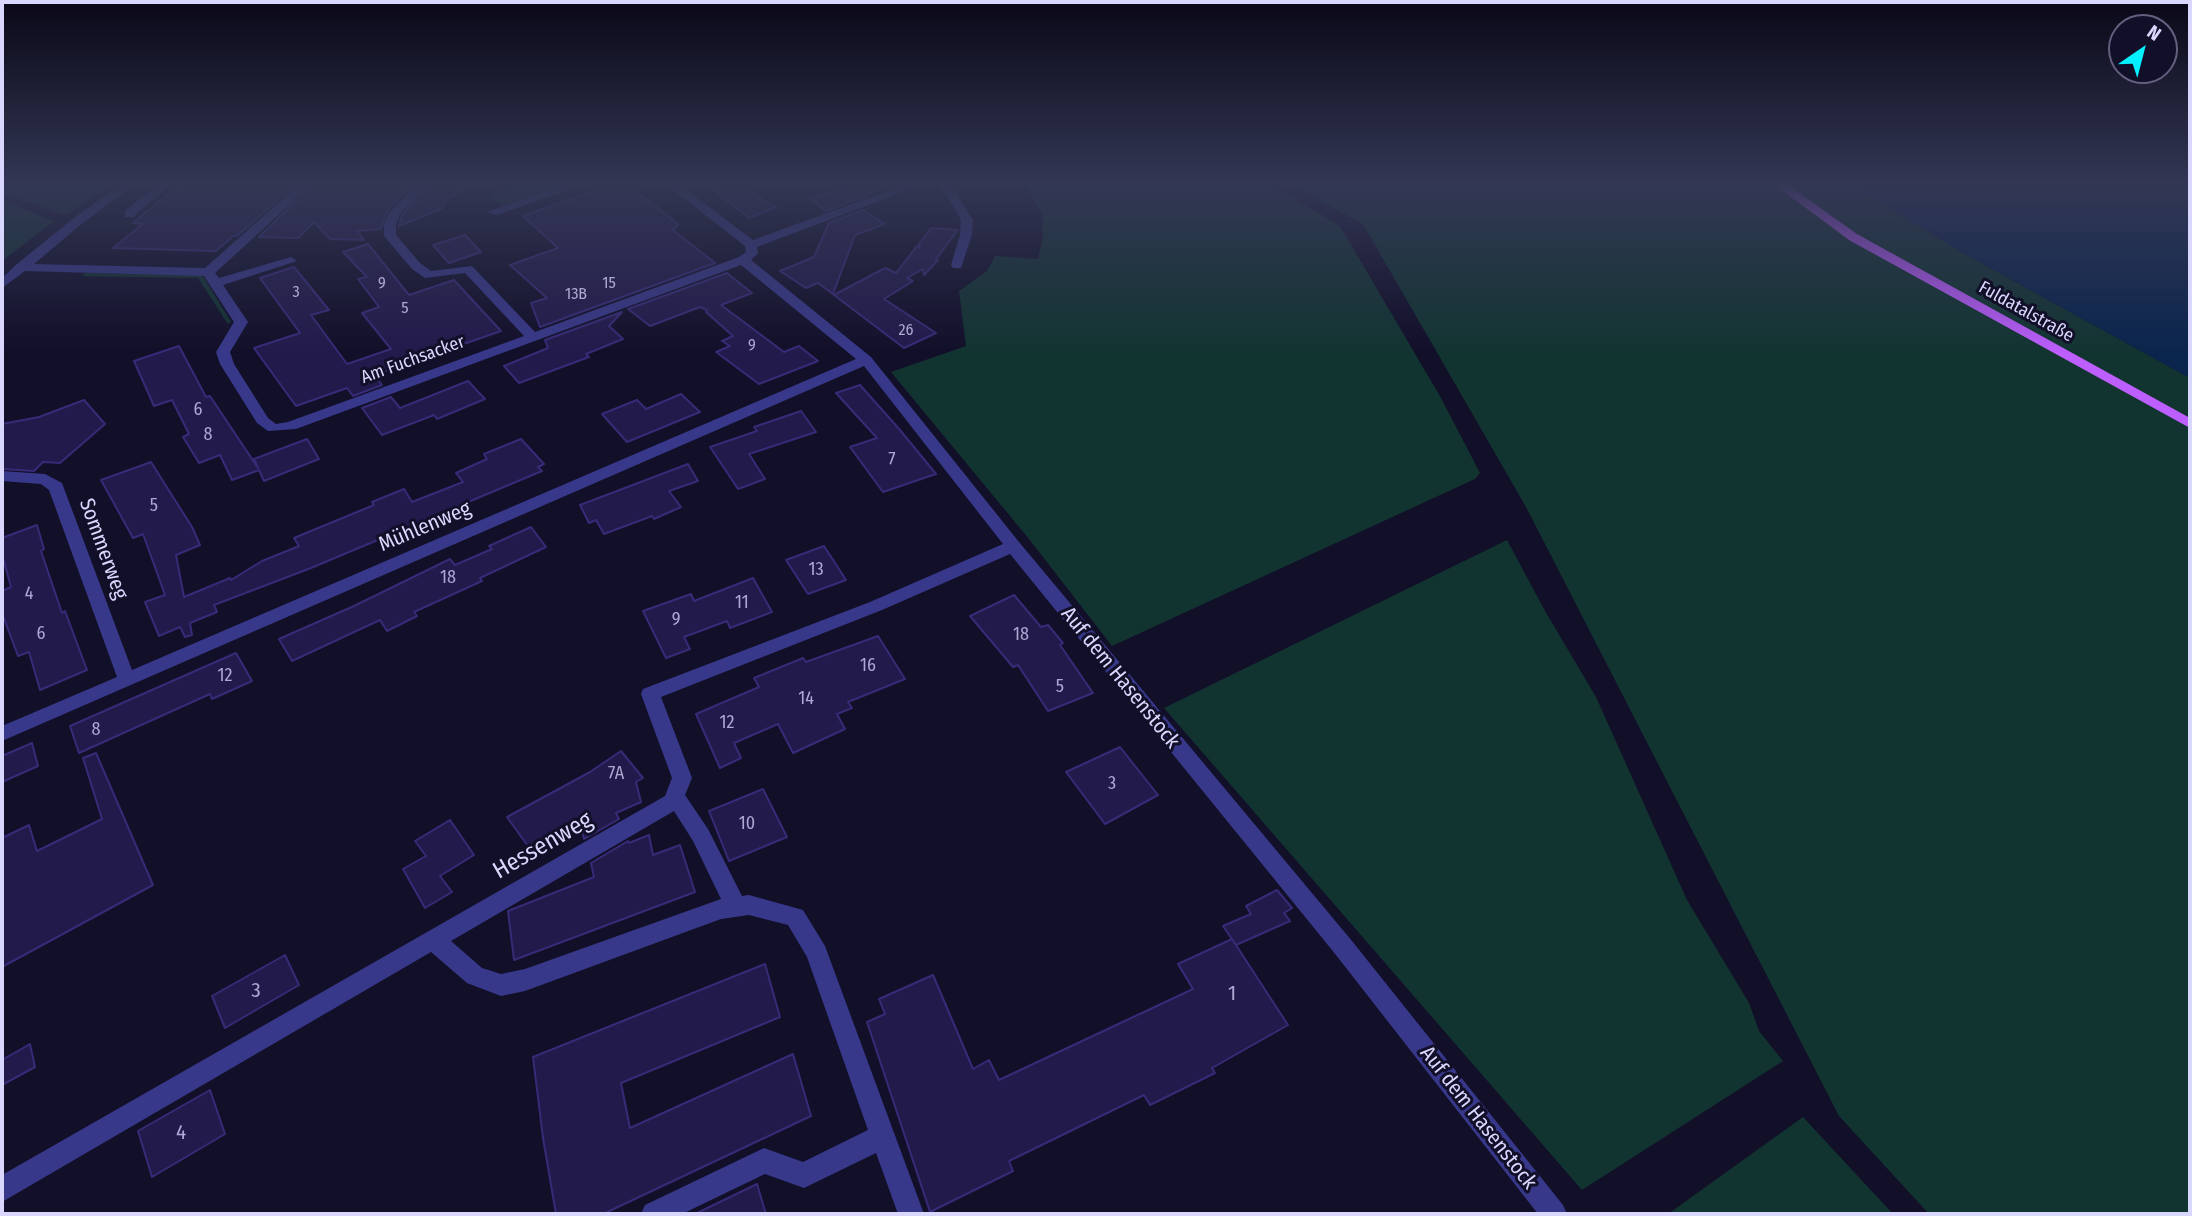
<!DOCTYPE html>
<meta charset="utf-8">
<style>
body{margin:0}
#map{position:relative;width:2192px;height:1216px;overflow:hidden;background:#120f29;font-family:"Fira Sans Condensed",sans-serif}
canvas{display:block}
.frame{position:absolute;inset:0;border:4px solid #dad7ff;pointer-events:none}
.north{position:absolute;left:2108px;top:14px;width:70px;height:70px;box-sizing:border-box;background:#120f29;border:2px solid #625f7f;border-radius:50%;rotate:35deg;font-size:19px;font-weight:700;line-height:28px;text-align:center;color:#dad7ff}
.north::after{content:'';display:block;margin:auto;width:24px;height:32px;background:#03f0ff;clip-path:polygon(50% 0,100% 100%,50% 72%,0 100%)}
</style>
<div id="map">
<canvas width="2192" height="1216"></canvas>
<div class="frame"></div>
<div class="north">N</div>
</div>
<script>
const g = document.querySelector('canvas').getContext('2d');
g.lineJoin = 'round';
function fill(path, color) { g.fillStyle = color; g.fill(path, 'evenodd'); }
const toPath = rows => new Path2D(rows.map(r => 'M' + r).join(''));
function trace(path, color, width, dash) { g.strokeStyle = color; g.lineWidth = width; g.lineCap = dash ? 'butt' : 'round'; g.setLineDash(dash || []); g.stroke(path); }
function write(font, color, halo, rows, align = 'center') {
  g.font = font + ' "Fira Sans Condensed",sans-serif'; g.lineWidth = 6; g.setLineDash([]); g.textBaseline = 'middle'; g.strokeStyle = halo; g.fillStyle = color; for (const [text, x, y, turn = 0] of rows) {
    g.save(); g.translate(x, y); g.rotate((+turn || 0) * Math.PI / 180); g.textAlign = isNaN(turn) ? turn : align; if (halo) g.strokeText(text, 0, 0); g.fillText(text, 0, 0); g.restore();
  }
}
const green = toPath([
 [2,182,114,182,66,215,2,193],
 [520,182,578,182,502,206,490,195],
 [1023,182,1266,182,1340,226,1441,398,1480,473,1475,479,1112,646,1029,539,891,372,966,346,959,291,987,271,995,256,1038,259,1043,236,1042,214],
 [1287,182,1846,182,1972,258,2190,378,2190,1214,1929,1214,1839,1116,1526,507,1363,224],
 [2,200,54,221,2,261],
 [85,273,200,275,204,278,231,322,228,324,198,278,82,276],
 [1507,540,1545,611,1596,697,1687,900,1749,1003,1759,1031,1783,1061,1582,1190,1164,708],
 [1803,1117,1893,1214,1668,1214]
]);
const water = toPath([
 [1846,182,2190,182,2190,378,1972,258]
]);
const building = toPath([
 [182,182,298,182,237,236,233,236,216,251,113,248,143,224,133,223,182,182],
 [316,182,416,182,387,211,381,229,357,231,364,240,330,239,314,222,298,238,259,237,316,182],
 [435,182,479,182,446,199,443,208,399,226,402,215,435,182],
 [619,182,625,182,678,224,673,230,715,263,540,327,531,303,547,298,510,265,558,248,523,216,619,182],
 [703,182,735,182,776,207,749,218,703,182],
 [860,182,889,182,868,195,826,211,810,199,860,182],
 [863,210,885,224,855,235,833,294,818,283,806,288,780,271,814,257,829,223,863,210],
 [931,228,958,230,936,259,938,260,924,275,923,269,907,278,913,281,884,299,936,333,904,348,834,295,885,268,896,273,917,246,920,248,919,244,931,228],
 [465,235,481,252,449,263,433,245,465,235],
 [368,244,409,295,454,280,501,331,375,375,382,385,353,396,347,388,296,406,254,348,300,333,260,278,294,267,329,310,311,315,347,364,391,349,362,313,379,307,358,279,367,277,343,252,368,244],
 [727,273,752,293,721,305,784,352,799,346,818,361,759,384,716,352,730,346,722,341,733,336,706,312,707,310,700,307,650,326,628,309,727,273],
 [622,312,609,326,623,339,586,354,589,357,519,383,504,366,548,348,545,340,622,312],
 [179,346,206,397,210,396,258,468,254,459,307,439,319,459,264,481,259,470,232,480,220,455,199,463,183,437,189,434,172,400,154,406,134,361,179,346],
 [468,381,485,399,437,419,434,415,382,435,362,408,391,397,400,408,468,381],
 [860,385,900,430,936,474,883,492,850,447,877,438,836,393,860,385],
 [681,394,700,412,627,442,602,414,637,400,646,409,681,394],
 [84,400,105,424,60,463,43,462,34,471,2,469,2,424,39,417,84,400],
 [801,411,816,432,749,454,765,479,738,489,710,447,757,431,754,427,801,411],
 [521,439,544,464,538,467,542,471,311,568,214,605,217,612,190,623,192,635,185,637,180,627,159,636,145,602,165,595,143,534,133,538,101,480,151,462,192,527,200,545,176,555,184,597,230,578,231,580,262,561,299,546,294,538,374,505,372,502,404,489,412,502,463,482,456,473,487,459,484,454,521,439],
 [688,464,698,481,669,491,681,507,654,519,652,516,604,534,596,520,589,523,580,505,688,464],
 [37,525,44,549,41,551,62,613,65,611,87,670,40,690,29,652,18,656,2,613,2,591,11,587,2,554,2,538,37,525],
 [531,527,546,547,480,578,482,581,414,612,417,616,387,631,380,620,292,661,279,639,354,606,450,559,455,565,492,549,489,546,531,527],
 [824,546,846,580,808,594,786,560,824,546],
 [753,578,772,612,730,628,727,621,684,637,690,649,666,658,643,611,691,594,694,601,753,578],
 [1014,595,1041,627,1048,625,1063,643,1060,645,1093,693,1048,711,1018,665,1013,667,970,616,1014,595],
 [878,636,905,679,848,702,852,708,837,714,845,729,793,753,778,724,734,743,741,758,720,768,696,714,759,687,754,678,803,658,806,662,878,636],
 [236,653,252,681,212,699,210,694,79,753,70,726,236,653],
 [32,743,38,766,2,782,2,756,32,743],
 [1120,747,1158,795,1105,824,1066,772,1120,747],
 [621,751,643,778,636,782,641,802,616,813,619,819,584,839,579,819,530,849,507,817,590,772,621,751],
 [96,753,153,885,2,967,2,838,29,825,37,851,102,819,83,758,96,753],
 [763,789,787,837,729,861,709,811,763,789],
 [450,820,474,855,440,876,452,892,425,908,403,869,426,856,415,841,450,820],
 [649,835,653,855,680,845,695,892,514,960,508,911,594,877,591,863,628,841,629,843,649,835],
 [1277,890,1292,908,1284,913,1290,921,1236,945,1223,926,1251,914,1246,906,1277,890],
 [1232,939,1288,1025,1212,1068,1215,1073,1150,1105,1144,1095,1009,1161,1013,1171,930,1212,867,1022,885,1014,879,999,933,975,973,1069,989,1060,999,1080,1193,989,1178,964,1232,939],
 [285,955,299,985,225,1028,212,996,285,955],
 [765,964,780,1017,621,1083,630,1128,793,1054,811,1116,603,1214,556,1214,543,1138,533,1057,765,964],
 [30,1044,35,1067,2,1085,2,1060,30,1044],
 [210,1090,225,1134,152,1177,138,1131,210,1090],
 [757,1184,766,1214,695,1214,757,1184]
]);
const minor = toPath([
 [125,182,138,182,79,226,34,264,205,268,302,182,314,182,215,273,219,278,291,257,297,261,223,285,248,322,230,352,234,364,268,418,276,424,288,422,524,336,465,273,425,278,412,269,384,236,384,224,389,213,420,182,433,182,400,214,396,224,396,235,420,263,431,271,472,266,535,332,739,257,746,252,745,246,663,182,676,182,753,240,912,182,929,182,757,247,758,253,751,260,871,357,1019,542,1352,941,1563,1205,1567,1214,1538,1214,1336,955,1010,554,882,610,661,697,692,778,685,795,708,829,742,896,749,895,803,910,825,946,924,1214,898,1214,876,1153,804,1188,765,1174,682,1214,641,1214,645,1205,764,1148,803,1162,868,1130,807,957,788,925,749,915,721,919,525,991,501,996,467,983,431,952,2,1202,2,1175,665,796,672,778,641,694,643,689,870,602,1003,544,864,366,2,741,2,726,117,677,49,490,41,484,2,481,2,471,45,474,62,483,132,670,856,359,741,265,296,429,268,431,257,423,220,364,216,352,234,322,204,276,25,271,2,288,2,278,17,264,71,220,125,182],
 [674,811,693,841,721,899,525,969,501,974,482,968,451,941,674,811],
 [161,182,174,182,133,217,125,217,125,211,161,182],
 [572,182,590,182,497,215,487,212,572,182],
 [932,182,945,182,954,190,973,220,972,235,961,268,953,268,951,265,960,235,961,220,946,194,932,182]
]);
const major = toPath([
 [1771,182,1784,182,1857,234,2190,418,2190,428,1849,240,1771,182]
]);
const farNumbernames = [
 ["9",382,284],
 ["15",609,284],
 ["3",296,293],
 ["13B",576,295],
 ["5",405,309],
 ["26",906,331],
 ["9",752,346]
];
const farStreetnames = [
 ["Fuldatalstraße",2026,312,29],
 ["Am Fuchsacker",413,360,-20]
];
const numberNames = [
 ["6",198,410],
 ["8",208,435],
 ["7",892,460],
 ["5",154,506],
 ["13",816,570],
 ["18",448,578],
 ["4",29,594],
 ["11",742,603],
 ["9",676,620],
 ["6",41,634],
 ["18",1021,635],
 ["16",868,666],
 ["12",225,676],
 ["5",1060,687],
 ["14",806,699],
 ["12",727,723],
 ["8",96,730],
 ["7A",616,774],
 ["3",1112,784],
 ["10",747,824]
];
const streetNames = [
 ["Mühlenweg",425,527,-23],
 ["Sommerweg",103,549,70],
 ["Auf dem Hasenstock",1120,678,51],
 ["Auf dem Hasenstock",1478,1118,52]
];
const nearNumbernames = [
 ["3",256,991],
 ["1",1232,994],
 ["4",181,1133]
];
const nearStreetnames = [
 ["Hessenweg",543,846,-30]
];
fill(green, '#123431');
fill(water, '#0a254d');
fill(building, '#221a4b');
trace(building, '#372b78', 2);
fill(minor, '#38388a');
fill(major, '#bd5eff');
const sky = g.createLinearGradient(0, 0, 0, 353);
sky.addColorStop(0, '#0a0817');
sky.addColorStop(0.52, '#333754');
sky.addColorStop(1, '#33375400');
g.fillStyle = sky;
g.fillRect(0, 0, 2192, 353);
write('16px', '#aca8d2', null, farNumbernames);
write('18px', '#dad7ff', '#120f29', farStreetnames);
write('18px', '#aca8d2', null, numberNames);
write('21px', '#dad7ff', '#120f29', streetNames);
write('21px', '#aca8d2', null, nearNumbernames);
write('24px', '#dad7ff', '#120f29', nearStreetnames);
</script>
